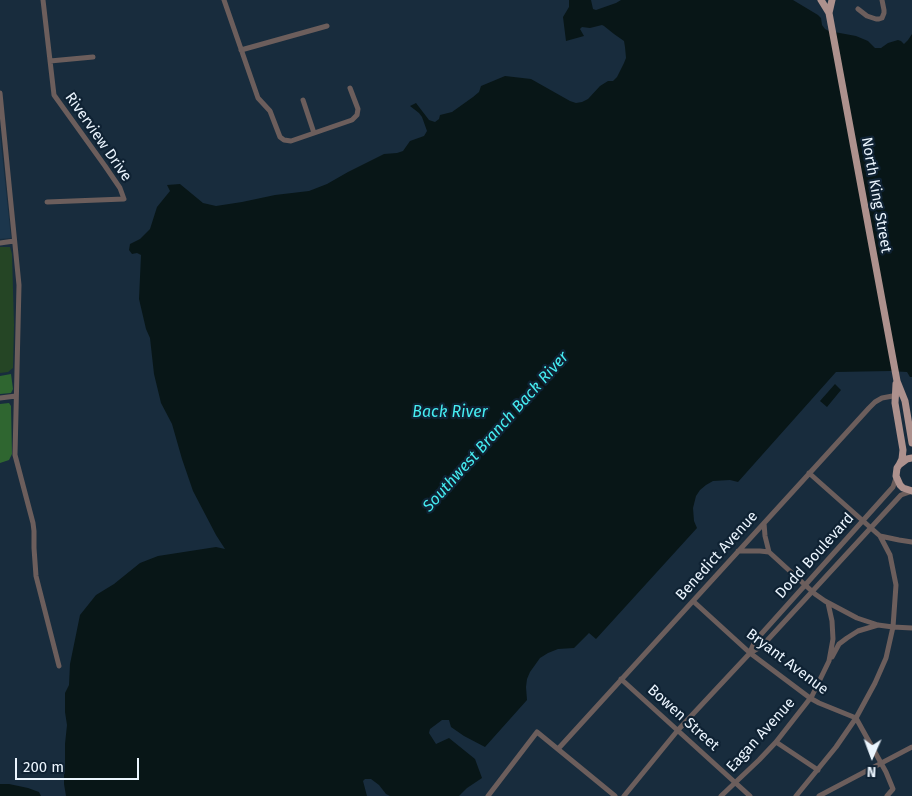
<!DOCTYPE html>
<style>
body{margin:0}
#map{position:relative;width:912px;height:796px;overflow:hidden;background:#182c3d;font-family:"Fira Sans",sans-serif}
canvas{display:block}
.north{position:absolute;left:847px;top:731px;width:50px;height:50px;-webkit-text-stroke:4px #0f2233;paint-order:stroke;rotate:182deg;font-size:14px;font-weight:700;line-height:20px;text-align:center;color:#ebf5fe}
.north::after{content:'';display:block;margin:auto;width:18px;height:22px;background:#ebf5fe;clip-path:polygon(50% 0,100% 100%,50% 72%,0 100%)}
.scale{position:absolute;left:15px;top:758px;width:124px;height:22px;box-sizing:border-box;border:2px solid #ebf5fe;border-top:0;padding-left:6px;font-size:15px;line-height:18px;white-space:nowrap;color:#ebf5fe;-webkit-text-stroke:4px #0f2233;paint-order:stroke}
</style>
<div id="map">
<canvas width="912" height="796"></canvas>
<div class="north">N</div>
<div class="scale">200 m</div>
</div>
<script>
const g = document.querySelector('canvas').getContext('2d');
g.lineJoin = 'round';
function fill(path, color) { g.fillStyle = color; g.fill(path, 'evenodd'); }
const toPath = rows => new Path2D(rows.map(r => 'M' + r).join(''));
function trace(path, color, width, dash) { g.strokeStyle = color; g.lineWidth = width; g.lineCap = dash ? 'butt' : 'round'; g.setLineDash(dash || []); g.stroke(path); }
function write(font, color, halo, rows, align = 'center') {
  g.font = font + ' "Fira Sans",sans-serif'; g.lineWidth = 4.5; g.setLineDash([]); g.textBaseline = 'middle'; g.strokeStyle = halo; g.fillStyle = color; for (const [text, x, y, turn = 0] of rows) {
    g.save(); g.translate(x, y); g.rotate((+turn || 0) * Math.PI / 180); g.textAlign = isNaN(turn) ? turn : align; if (halo) g.strokeText(text, 0, 0); g.fillText(text, 0, 0); g.restore();
  }
}
const built = toPath([
 [0,134,11,238,0,239]
]);
const green = toPath([
 [0,247,10,247,12,254,14,325,13,368,8,372,0,373]
]);
const forest = toPath([
 [11,374,13,389,11,393,0,394,0,376],
 [9,403,11,406,12,454,9,460,0,463,0,404]
]);
const water = toPath([
 [569,0,591,0,593,9,596,10,616,3,621,0,793,0,818,15,821,18,822,25,825,29,829,31,856,36,868,41,875,48,881,48,888,43,898,40,901,41,904,44,908,40,912,34,912,377,910,377,907,372,890,371,836,372,738,482,730,480,713,481,706,485,700,490,696,496,693,508,694,521,697,528,596,639,589,633,574,648,558,649,548,653,540,658,530,672,527,679,526,687,527,700,485,747,464,736,451,727,449,720,442,720,430,729,429,733,436,744,449,738,475,759,482,778,467,788,459,796,390,796,386,794,379,785,371,779,365,779,363,781,367,796,66,796,64,784,64,775,65,769,65,744,67,725,65,712,65,693,69,685,70,664,80,615,96,595,114,584,140,563,158,556,216,547,225,549,216,535,193,491,182,459,172,424,161,403,154,374,150,338,146,329,139,299,141,255,137,253,132,254,129,250,130,244,140,239,150,229,157,207,170,191,167,185,180,184,203,203,216,206,242,202,275,195,309,191,327,184,348,172,384,154,397,153,403,151,410,141,424,136,427,131,422,117,419,113,410,106,416,103,429,120,435,122,439,119,440,115,452,112,473,97,479,92,481,86,505,76,531,79,570,101,576,103,582,102,588,99,600,86,608,81,613,81,617,77,624,63,626,58,625,47,624,41,614,34,604,26,602,25,590,28,582,27,580,29,584,36,566,41,563,17,569,7],
 [835,384,841,390,827,407,820,401],
 [0,784,9,784,28,788,39,792,41,796,0,796]
]);
const minor = toPath([
 [43,0,54,95,105,166,120,188,124,199,47,202],
 [224,0,258,98,270,111,280,137,284,140,291,141,352,120,357,115,358,109,350,88],
 [858,9,867,16,876,19,879,19,882,18,884,13,884,10,882,0],
 [241,50,327,26],
 [50,61,93,57],
 [0,93,19,285,15,455,33,523,34,531,34,548,36,576,59,666],
 [303,100,314,133],
 [0,243,14,241],
 [0,398,16,396],
 [764,523,765,536,769,552,815,594,825,601,857,618,878,625,893,627,912,628],
 [880,536,899,540,912,542],
 [738,551,760,551,769,552],
 [693,601,750,653,810,698,819,703,856,718,886,772,893,789,887,796],
 [750,652,755,641,893,487,896,478],
 [832,657,839,644,847,638,858,631,878,625],
 [621,679,750,796],
 [776,742,818,770],
 [558,749,869,408,875,402,882,398,898,395],
 [488,796,537,732,615,796],
 [624,796,678,730,750,653,762,646,901,495,912,491],
 [721,796,759,760,776,742,812,696,829,661,833,639,832,621,828,603],
 [796,796,836,747,856,718,875,683,886,658,893,627,896,585,890,555,880,536,809,473],
 [819,796,912,747]
]);
const major = toPath([
 [821,0,829,13,897,381,905,401,912,443],
 [829,13,832,0],
 [896,384,895,403,903,450,902,459,899,465],
 [912,458,907,459,899,465,897,468,896,476,900,485,903,488,912,491]
]);
const streetNames = [
 ["Riverview Drive",98,137,55],
 ["North King Street",876,195,80],
 ["Benedict Avenue",717,556,-48],
 ["Dodd Boulevard",815,556,-48],
 ["Bryant Avenue",787,662,37],
 ["Bowen Street",683,718,42],
 ["Eagan Avenue",761,735,-48]
];
const waterNames = [
 ["Back River",450,413],
 ["Southwest Branch Back River",496,432,-48]
];
fill(built, '#1c364c');
fill(green, '#254525');
fill(forest, '#2f6630');
fill(water, '#081617');
trace(minor, '#6c5e5c', 5);
trace(major, '#ad918d', 7);
write('15px', '#ebf5fe', '#0f2233', streetNames);
write('italic 16px', '#46edf2', '#0f2233', waterNames);
</script>
